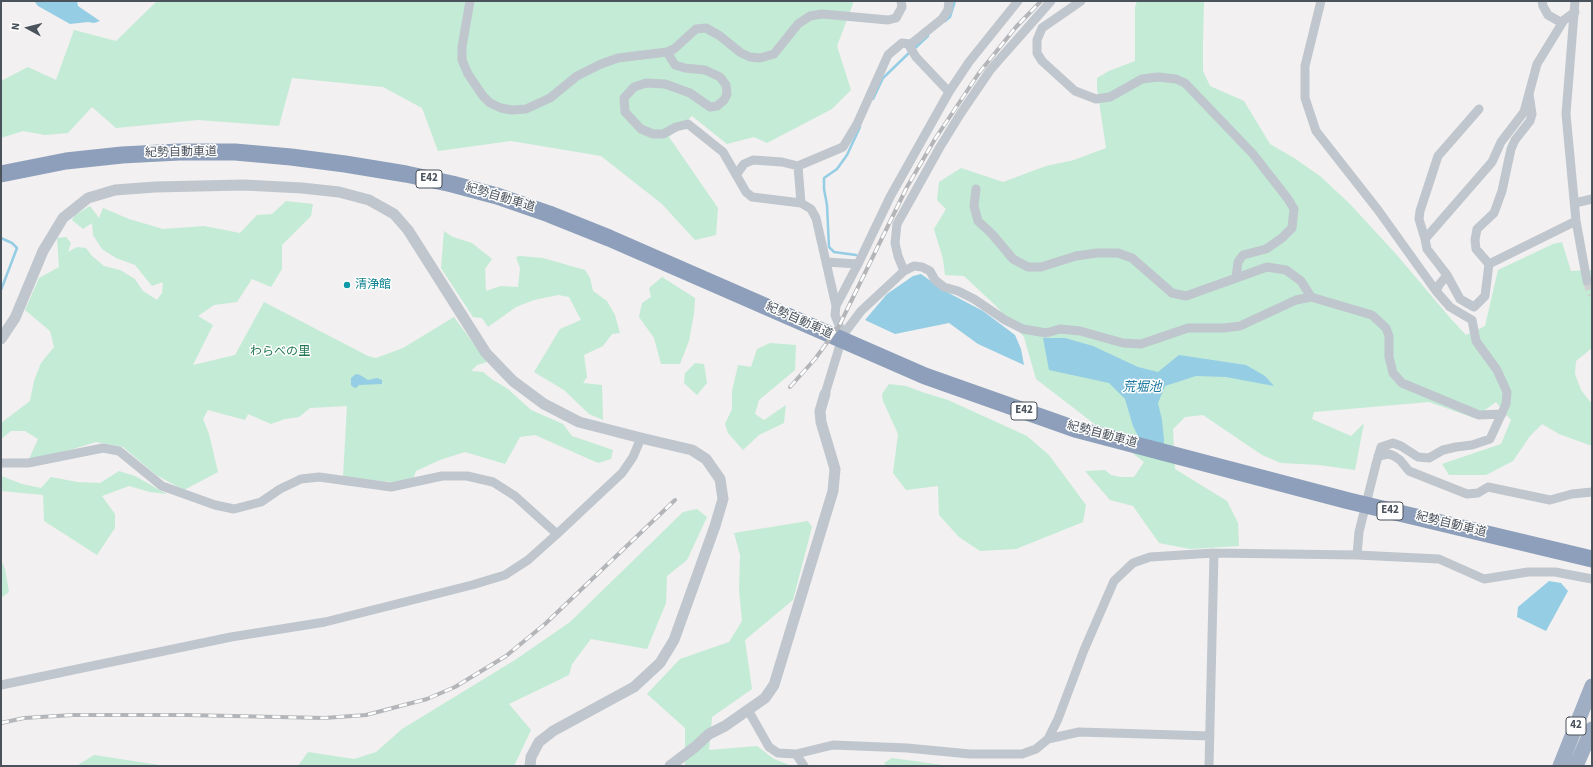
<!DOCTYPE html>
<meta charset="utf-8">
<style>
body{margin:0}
#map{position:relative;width:1593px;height:767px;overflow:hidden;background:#f2f0f0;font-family:"Source Sans 3",sans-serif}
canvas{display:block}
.frame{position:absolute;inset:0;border:2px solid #4a525c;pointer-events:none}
.north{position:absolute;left:8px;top:8px;width:40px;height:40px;-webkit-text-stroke:3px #fff;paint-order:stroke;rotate:277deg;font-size:11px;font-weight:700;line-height:16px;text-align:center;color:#4a525c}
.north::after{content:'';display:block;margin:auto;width:14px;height:18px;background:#4a525c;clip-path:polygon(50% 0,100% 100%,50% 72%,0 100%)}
</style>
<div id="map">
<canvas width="1593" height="767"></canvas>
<div class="frame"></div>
<div class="north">N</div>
</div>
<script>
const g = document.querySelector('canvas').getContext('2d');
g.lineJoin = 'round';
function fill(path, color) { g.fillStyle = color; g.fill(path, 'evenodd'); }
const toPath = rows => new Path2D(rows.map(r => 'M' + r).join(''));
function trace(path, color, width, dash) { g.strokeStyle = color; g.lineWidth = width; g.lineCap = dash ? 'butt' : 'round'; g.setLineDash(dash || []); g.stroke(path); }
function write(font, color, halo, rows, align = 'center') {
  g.font = font + ' "Source Sans 3","Noto Sans JP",sans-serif'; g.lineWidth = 3; g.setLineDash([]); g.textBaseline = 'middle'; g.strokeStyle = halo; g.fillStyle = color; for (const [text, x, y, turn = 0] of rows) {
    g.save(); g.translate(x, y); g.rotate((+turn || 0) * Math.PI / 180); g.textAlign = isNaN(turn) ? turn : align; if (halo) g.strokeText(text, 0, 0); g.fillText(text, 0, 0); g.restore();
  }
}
const green = toPath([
 [157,1,854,1,837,46,851,90,832,109,767,143,754,137,727,144,692,116,669,137,718,208,716,235,695,240,662,204,601,156,511,141,438,151,422,108,383,87,292,78,279,126,198,120,116,128,92,107,68,133,45,135,23,131,1,138,1,81,28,67,56,80,74,30,116,41],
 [1137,1,1204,1,1203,42,1203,71,1210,86,1244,101,1270,144,1294,158,1320,176,1349,203,1396,254,1451,319,1466,335,1485,326,1498,270,1553,244,1562,242,1571,271,1592,270,1592,348,1576,361,1575,374,1581,390,1592,404,1592,446,1559,434,1542,424,1530,436,1513,461,1486,475,1449,475,1442,464,1501,444,1511,420,1496,402,1474,418,1429,402,1314,412,1312,419,1351,436,1364,423,1355,470,1319,465,1281,463,1262,455,1203,415,1185,417,1173,429,1175,469,1227,501,1238,523,1239,546,1190,549,1159,543,1133,506,1110,500,1085,471,1105,470,1111,475,1120,477,1134,477,1144,462,1036,379,1024,337,996,306,964,276,945,275,943,259,934,229,946,209,937,200,939,182,961,168,1003,182,1046,166,1074,160,1106,148,1097,88,1097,78,1109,71,1135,61,1135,7],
 [286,201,313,204,311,216,282,245,282,269,271,287,252,279,237,302,214,305,198,316,213,325,193,365,235,355,264,302,368,356,376,358,403,348,454,317,487,362,477,365,471,371,483,372,493,380,508,389,531,410,563,424,572,436,613,450,611,459,598,463,535,435,520,437,505,464,465,452,440,460,416,471,413,479,392,482,343,477,347,406,310,408,299,417,285,419,271,424,248,414,245,420,208,410,203,419,209,434,218,472,184,490,156,475,123,447,96,442,63,452,29,459,38,439,25,431,11,431,1,439,1,423,30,401,34,381,41,363,54,347,50,331,25,310,39,278,59,267,57,238,66,237,71,243,68,252,77,247,86,248,92,256,104,266,120,270,135,279,143,291,157,300,162,293,163,282,152,286,135,265,116,258,102,249,93,235,92,223,83,229,72,220,75,215,90,206,99,218,103,208,129,219,163,229,204,226,240,233,257,215,272,214],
 [444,231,453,237,472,243,492,259,485,269,486,291,501,286,518,287,520,268,516,257,520,256,543,258,585,270,590,278,593,291,607,301,615,315,620,333,612,334,603,346,584,355,587,377,583,383,602,385,603,420,589,414,564,390,534,372,560,329,581,320,569,297,558,295,534,300,516,307,488,327,482,318,473,317,441,268],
 [662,277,695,298,694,314,689,341,680,364,661,364,654,338,639,317,642,303,651,297,649,288],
 [770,343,796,345,795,370,759,400,755,414,764,420,786,405,784,423,759,435,743,450,728,433,725,424,732,409,732,391,738,365,751,367,757,349],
 [695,363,704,364,707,383,697,395,684,383,685,373],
 [889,384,906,386,922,392,948,400,1027,436,1049,455,1086,505,1083,522,1016,549,980,551,959,537,939,515,938,486,906,490,893,473,898,434,883,401,882,394],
 [119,471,135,476,167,494,150,492,129,486,102,496,115,514,115,528,97,555,44,521,43,495,1,491,1,476,22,484,41,488,51,477,77,482,100,483],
 [697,509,707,517,687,560,667,576,666,603,647,649,591,639,572,664,569,675,509,704,531,730,514,766,298,766,308,752,354,759,376,752,402,729,515,660,570,622,683,512],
 [808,521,812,527,793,600,745,640,752,689,712,717,709,750,757,746,774,759,792,766,685,766,685,728,647,694,680,659,729,642,742,621,739,590,740,555,734,533],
 [1,560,5,569,9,592,1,598],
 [94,755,166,766,78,766,78,765],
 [892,758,950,766,886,766,884,763]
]);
const water = toPath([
 [34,1,77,1,78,6,100,21,94,23,88,22,70,24,38,6],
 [921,274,945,291,983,311,1015,335,1021,349,1024,365,978,344,949,323,895,334,865,320,887,294,913,276],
 [1043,338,1065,338,1093,346,1138,367,1158,372,1179,355,1246,365,1265,376,1274,386,1226,377,1196,376,1165,386,1158,403,1162,420,1164,440,1163,461,1148,456,1133,426,1125,399,1109,383,1049,370],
 [356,374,360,375,368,380,377,378,382,380,382,384,359,385,356,388,353,387,351,385,351,378],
 [1549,581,1561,583,1568,591,1546,631,1517,617,1518,607]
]);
const stream = toPath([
 [945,21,950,17,955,1],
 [914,49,928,36],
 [873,99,883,78,910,52],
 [1,238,12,243,17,248,1,290],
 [856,255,834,252,829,247,827,205,824,189,824,178,837,169,847,155,860,127]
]);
const minorTunnel = toPath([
 [1587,281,1592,295]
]);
const minor = toPath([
 [470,1,462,47,462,60,468,74,483,96,490,103,501,108,512,110,526,109,550,98,577,76,601,64,618,58,667,52,675,65,685,68,705,70,720,77,726,85,727,94,724,100,717,106,710,107,690,93,665,84,646,83,634,87,624,98,625,112,641,129,653,134,663,134,676,127,688,124,723,152,746,192,752,197,801,203,811,209,816,218,836,306,835,315,843,335],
 [1081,1,1042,28,1037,40,1037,53,1042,61,1075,91,1096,99,1110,97,1142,79,1158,77,1176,79,1185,83,1253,154,1288,199,1294,209,1292,228,1282,238,1266,249,1243,255,1238,262,1236,277],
 [1321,1,1305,66,1305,98,1316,131,1378,210,1436,291],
 [1542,1,1543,6,1548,15,1562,23],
 [1575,1,1566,114,1576,221,1587,281],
 [1575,12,1564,20,1537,64,1524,112,1501,142,1492,162,1425,239,1427,249,1447,275,1460,299,1474,307,1485,296,1489,264,1576,221],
 [908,44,916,57,949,92],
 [667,52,674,49,696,29,706,28,720,36,741,53,750,57,760,58,774,54,798,24,810,16,822,14,888,20,896,18,902,7,901,1],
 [798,166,801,203],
 [736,175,744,164,753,160,782,162,798,166,843,147,857,124,888,55,902,43,911,44,942,19,948,10,949,1],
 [976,189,974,206,978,221,992,234,1013,259,1028,267,1041,267,1076,256,1097,253,1118,253,1132,258,1172,293,1186,296,1267,267,1286,270,1301,281,1311,297],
 [1575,203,1592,199],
 [1425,239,1419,219,1420,211,1438,156,1479,109],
 [826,262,858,264],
 [1489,264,1476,249,1475,240,1477,229,1494,213,1502,191,1511,149,1515,140,1530,121,1532,114,1529,94],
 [904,271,898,256,895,243,897,224,940,147,961,113,991,69,1051,1],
 [836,306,858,264,890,197,949,92,969,62,1018,1],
 [825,394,843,335,861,311,904,271,914,266,922,267,930,271,935,280,944,287,958,291,974,299,1005,320,1023,329,1046,333,1060,329,1080,331,1123,343,1141,344,1188,328,1224,328,1240,326,1296,300,1311,297,1372,315,1386,328,1389,336,1389,357,1393,373,1402,383,1479,415,1502,414],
 [1378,456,1389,454,1394,456,1400,460,1409,471,1467,494,1478,493,1488,487,1550,500,1572,494,1592,492],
 [1,463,28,463,103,448,119,451,162,486,215,505,234,509,261,502,280,489,301,479,319,477,391,487,442,476,467,476,493,482,515,496,557,534],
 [1357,555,1359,532,1376,464,1381,447,1393,443,1401,446,1418,457,1429,458,1443,450,1456,447,1472,445,1490,439,1506,404,1507,392,1497,370,1476,341,1472,320,1450,307,1436,291,1439,285,1447,275],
 [1,685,231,637,325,622,472,585,505,575,528,560,557,534,622,473,633,457,641,438],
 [748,710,769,747,778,753,796,754,833,745,907,748,970,754,1022,754,1036,749,1048,739,1058,719,1084,650,1114,581,1133,563,1150,557,1214,553,1357,555,1439,559,1484,579,1528,572,1555,572,1592,579],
 [1048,739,1079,732,1210,736],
 [796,754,804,766],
 [1209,766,1214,553]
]);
const tertiary = toPath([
 [1,339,15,318,43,251,63,218,88,198,115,190,155,187,244,185,302,188,339,192,369,200,394,214,408,230,486,353,513,381,544,404,579,422,641,438,692,450,706,459,720,479,723,499,715,526,674,640,660,663,634,687,553,731,539,742,531,757,530,766],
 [670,766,695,747,709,734,725,726,765,698,774,685,833,491,835,469,821,422,820,411,825,394]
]);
const trunk = toPath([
 [1560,766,1592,686],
 [1576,766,1592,729]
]);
const motorway = toPath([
 [1,174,66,161,122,155,179,152,235,152,291,157,345,164,406,174,452,184,497,196,549,214,609,238,925,376,1075,429,1349,501,1592,559]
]);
const rail = toPath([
 [790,387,815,359,839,326,907,187,935,139,979,73,1016,27,1041,1],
 [1,723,24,718,73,715,187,715,324,718,366,715,427,699,455,687,506,656,545,624,675,500]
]);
const markers = [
 [347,285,4,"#0f9aa8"]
];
const shields = [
 [429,179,26],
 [1024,411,26],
 [1390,511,26],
 [1576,726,20]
];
const shieldNames = [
 ["E42",429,179],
 ["E42",1024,411],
 ["E42",1390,511],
 ["42",1576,726]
];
const streetNames = [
 ["紀勢自動車道",181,153,-1],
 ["紀勢自動車道",500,198,17],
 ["紀勢自動車道",799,321,24],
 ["紀勢自動車道",1102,435,15],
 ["紀勢自動車道",1451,525,14]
];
const cultureNames = [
 ["清浄館",355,285]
];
const parkNames = [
 ["わらべの里",280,352]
];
const waterNames = [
 ["荒堀池",1142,388]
];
fill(green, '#c3ebd6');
fill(water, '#95cde4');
trace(stream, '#95cde4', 2.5);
trace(minorTunnel, '#d0d0d2', 9, [9, 4.5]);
trace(minor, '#c0c6cd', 9);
trace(tertiary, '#c0c6cd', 11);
trace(trunk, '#a0aec3', 15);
trace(motorway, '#8d9fba', 17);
trace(rail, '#b3b5b9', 4);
trace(rail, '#fff', 2.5, [8]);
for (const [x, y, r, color] of markers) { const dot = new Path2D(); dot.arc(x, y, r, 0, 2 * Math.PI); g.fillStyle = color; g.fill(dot); trace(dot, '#fff', 1.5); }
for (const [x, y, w] of shields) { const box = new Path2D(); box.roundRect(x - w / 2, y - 9, w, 18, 3); g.fillStyle = '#fff'; g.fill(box); trace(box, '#4a525c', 1); }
write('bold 11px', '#4a525c', null, shieldNames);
write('12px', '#4a525c', '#fff', streetNames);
write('12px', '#0d838f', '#fff', cultureNames, 'left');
write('12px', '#217752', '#fff', parkNames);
write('italic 13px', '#1b789e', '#fff', waterNames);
</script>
